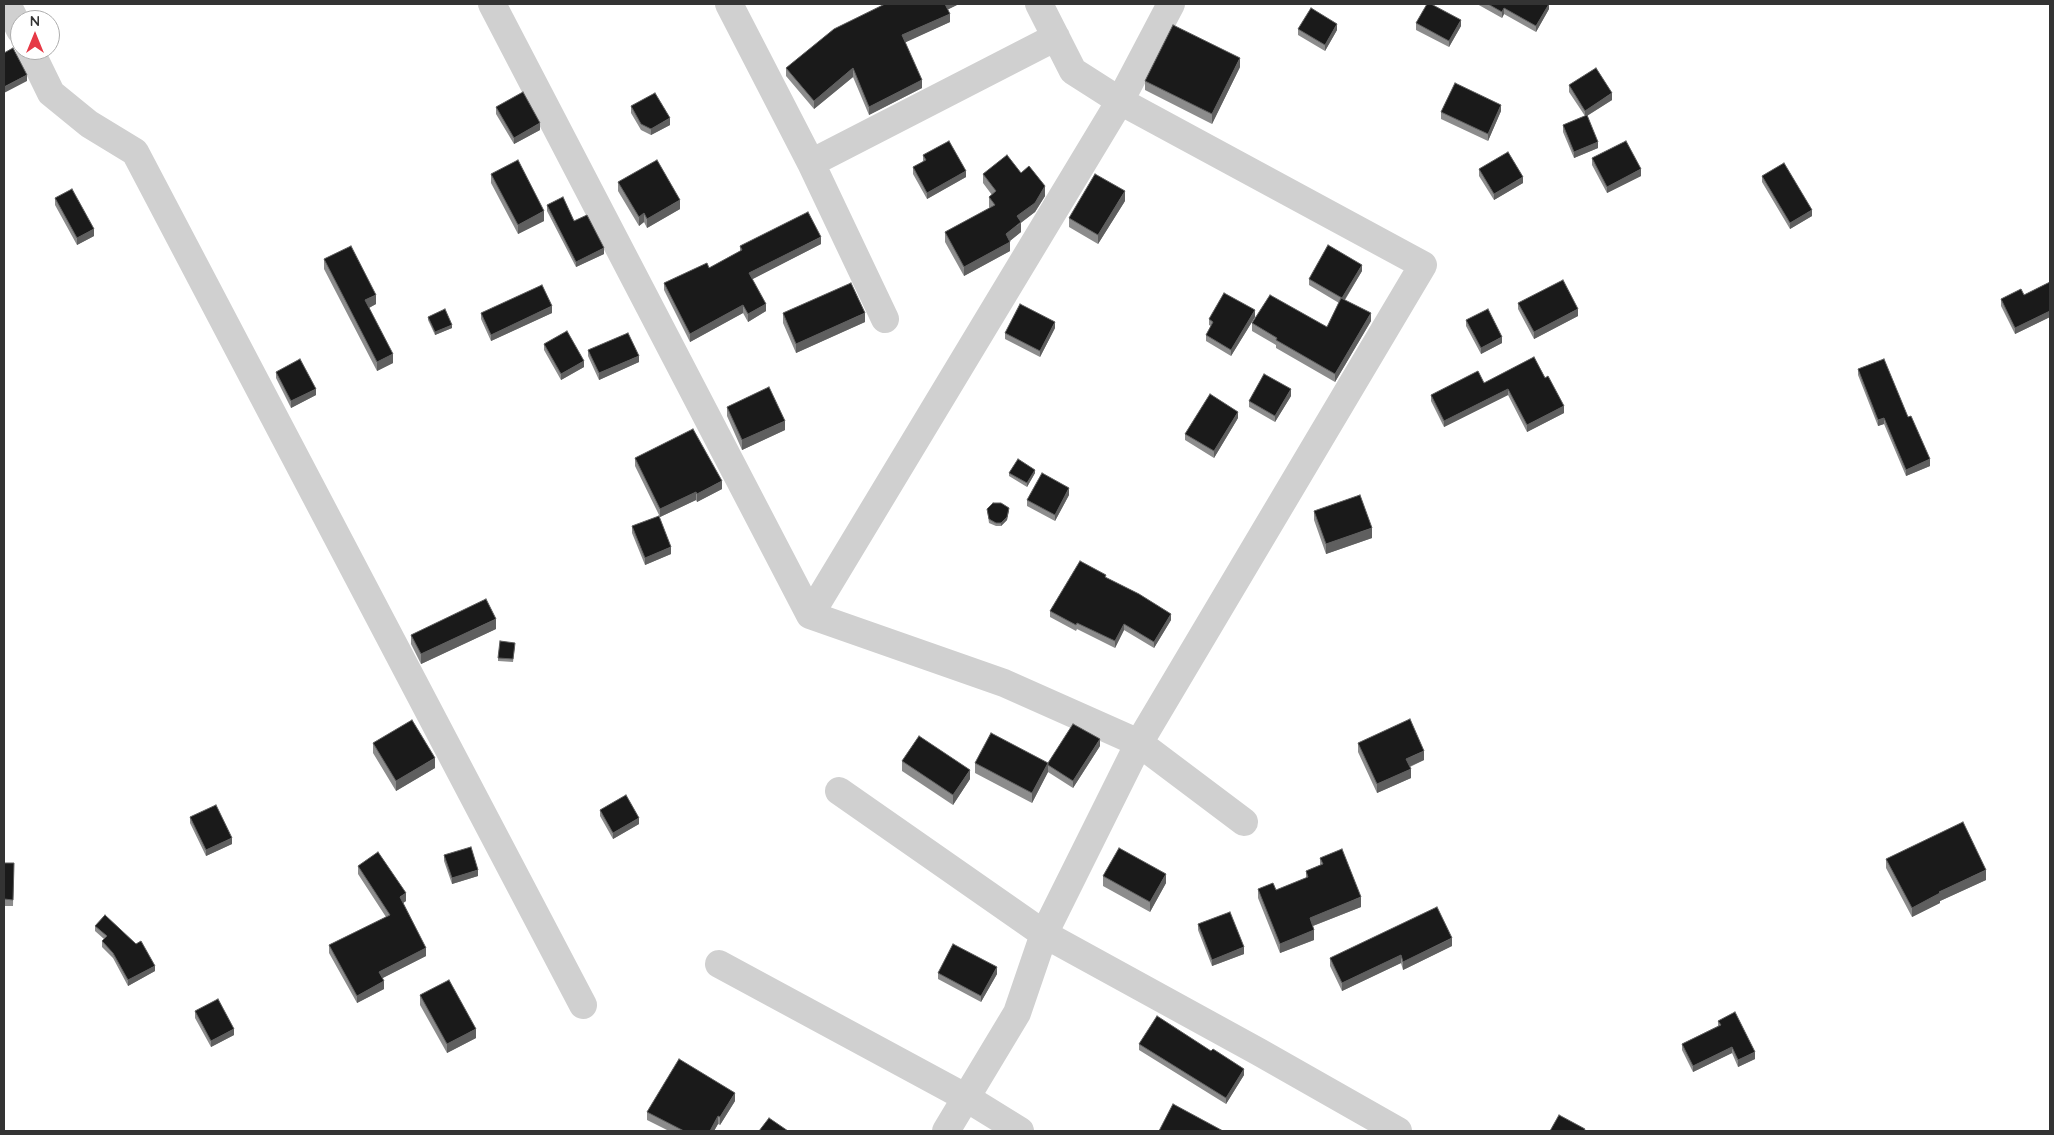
<!DOCTYPE html>
<style>
body{margin:0}
#map{position:relative;width:2054px;height:1135px;overflow:hidden;background:#fff;font-family:Quicksand,sans-serif}
canvas{display:block}
.frame{position:absolute;inset:0;border:5px solid #333;pointer-events:none}
.north{position:absolute;left:10px;top:10px;width:50px;height:50px;box-sizing:border-box;background:#fff;border:1px solid #adadad;border-radius:50%;rotate:0deg;font-size:14px;font-weight:700;line-height:20px;text-align:center;color:#333}
.north::after{content:'';display:block;margin:auto;width:18px;height:22px;background:#e63946;clip-path:polygon(50% 0,100% 100%,50% 72%,0 100%)}
</style>
<div id="map">
<canvas width="2054" height="1135"></canvas>
<div class="frame"></div>
<div class="north">N</div>
</div>
<script>
const g = document.querySelector('canvas').getContext('2d');
g.lineJoin = 'round';
const toPath = rows => new Path2D(rows.map(r => 'M' + r).join(''));
function trace(path, color, width, dash) { g.strokeStyle = color; g.lineWidth = width; g.lineCap = dash ? 'butt' : 'round'; g.setLineDash(dash || []); g.stroke(path); }
function fill(path, color) { g.fillStyle = color; g.fill(path, 'evenodd'); }
const minor = toPath([
 [7,4,20,30],
 [492,4,810,615],
 [729,4,811,163,885,319],
 [1039,4,1073,71,1120,101,1423,265,1139,743,1004,683,810,615,1120,101,1171,4],
 [30,50,51,93,89,124,135,152,583,1005],
 [811,163,1056,37],
 [839,791,1044,934,1017,1013,946,1131],
 [1244,822,1139,743,1044,934,1259,1052,1398,1131],
 [719,964,965,1097,1020,1131]
]);
const wall = toPath([
 [883,4,959,4,948,9,950,22,905,42,922,88,869,115,853,77,814,109,786,76,786,68,884,4],
 [1477,4,1549,4,1549,9,1536,32,1504,14,1502,18],
 [1416,23,1461,26,1449,47,1416,30],
 [1298,29,1337,30,1325,51,1298,35],
 [1240,67,1212,124,1145,90,1145,81],
 [1569,85,1612,100,1587,116,1598,148,1574,158,1563,132,1563,125,1585,116,1569,92],
 [631,106,670,125,651,135,641,130,631,113],
 [496,107,540,130,514,144,496,114],
 [1501,111,1488,141,1441,119,1441,112],
 [923,155,966,177,927,199,913,174,913,167,923,162],
 [1592,158,1641,176,1607,193,1592,165],
 [1479,169,1523,183,1494,200,1479,176],
 [1021,173,1045,196,1035,212,1021,222,1021,232,1010,241,1010,251,964,276,945,242,945,232,990,208,989,207,989,197,992,195,983,183,983,174],
 [491,174,544,221,518,234,491,183],
 [1762,176,1812,216,1790,229,1762,182],
 [618,182,680,209,647,228,644,222,639,226,618,191],
 [55,198,94,236,77,245,55,205],
 [1125,201,1098,244,1069,227,1069,218],
 [547,205,574,221,604,254,576,267,547,211],
 [821,244,752,279,766,311,748,322,743,313,690,342,664,290,664,283,709,268,740,251,740,246],
 [324,259,376,304,369,308,393,363,377,371,324,269],
 [1362,271,1345,300,1371,321,1335,382,1276,348,1276,345,1252,331,1252,323,1327,327,1339,303,1309,285,1309,279],
 [2050,282,2050,317,2015,334,2001,306,2001,299,2024,295],
 [1518,303,1578,316,1534,339,1518,309],
 [481,313,552,313,491,341,481,319],
 [783,313,865,322,796,353,783,323],
 [428,317,452,328,435,335,428,320],
 [1255,317,1231,356,1206,341,1206,335,1211,326,1209,325,1209,319],
 [1466,320,1502,343,1481,354,1466,326],
 [1055,328,1040,357,1005,339,1005,333],
 [544,344,584,367,561,380,544,350],
 [588,350,639,362,599,380,588,356],
 [1534,357,1564,413,1527,432,1508,395,1444,427,1431,401,1431,395,1484,383],
 [1858,369,1908,417,1930,466,1906,476,1884,424,1878,426,1858,375],
 [276,372,316,395,291,408,276,378],
 [1291,396,1275,422,1249,407,1249,401],
 [727,407,785,430,742,450,727,416],
 [1238,418,1214,458,1185,440,1185,434],
 [635,458,722,489,697,502,696,500,660,517,635,466],
 [1009,473,1035,473,1027,487,1009,476],
 [1069,495,1055,521,1027,506,1027,500],
 [987,509,1009,511,1007,520,1001,526,996,526,989,523],
 [1314,511,1372,538,1326,554,1314,520],
 [632,526,671,554,645,565,632,533],
 [1106,578,1171,620,1154,648,1124,630,1115,648,1077,629,1076,631,1050,617,1050,611],
 [496,629,421,664,411,644,411,635],
 [515,646,513,662,498,661,498,658],
 [373,743,435,768,396,791,373,753],
 [1358,743,1424,760,1410,767,1411,778,1377,793,1358,752],
 [1100,746,1073,788,1048,772,1032,803,975,773,975,763,1048,763],
 [902,761,970,779,953,805,902,771],
 [600,810,639,824,613,839,600,816],
 [190,817,232,844,206,856,190,823],
 [444,855,478,876,452,884,444,861],
 [1320,858,1361,907,1313,926,1314,940,1280,953,1258,898,1258,889,1276,890,1306,878,1306,871,1320,865],
 [1886,859,1986,880,1940,901,1940,903,1912,917,1886,868],
 [4,863,14,863,13,906,4,906],
 [358,866,406,901,403,903,426,956,382,978,384,989,357,1003,329,953,329,945,386,917,358,874],
 [1103,876,1166,883,1150,912,1103,886],
 [1198,924,1244,954,1212,966,1198,930],
 [95,926,155,971,128,986,113,958,102,947,102,941,104,939,95,931],
 [1452,946,1403,970,1401,963,1342,991,1330,966,1330,958],
 [938,973,997,974,981,1002,938,979],
 [420,995,476,1038,447,1053,420,1005],
 [195,1011,234,1035,211,1047,195,1018],
 [1718,1021,1755,1059,1738,1067,1732,1053,1693,1072,1682,1050,1682,1044,1718,1026],
 [1139,1044,1244,1075,1226,1104,1139,1050],
 [735,1101,720,1125,718,1124,714,1131,669,1131,647,1120,647,1112]
]);
const shadedWall = toPath([
 [945,4,959,4,945,11],
 [1549,4,1549,9,1536,32,1536,26],
 [1504,8,1504,14,1502,18,1502,12],
 [950,14,950,22,902,44,902,35],
 [1461,20,1461,26,1449,47,1449,41],
 [1337,24,1337,30,1325,51,1325,45],
 [1240,58,1240,67,1212,124,1212,114],
 [853,68,853,77,814,109,814,101],
 [27,75,27,81,4,93,4,87],
 [922,80,922,88,869,115,869,107],
 [1612,93,1612,100,1585,117,1585,111],
 [1501,105,1501,111,1488,141,1488,134],
 [670,118,670,125,651,135,651,129],
 [540,123,540,130,514,144,514,138],
 [1598,142,1598,148,1574,158,1574,152],
 [1641,169,1641,176,1607,193,1607,187],
 [966,171,966,177,927,199,927,193],
 [1523,177,1523,183,1494,200,1494,194],
 [1045,186,1045,196,1035,212,1017,226,1017,216],
 [1125,191,1125,201,1098,244,1098,235],
 [680,200,680,209,647,228,647,219],
 [1812,210,1812,216,1790,229,1790,223],
 [544,211,544,221,518,234,518,225],
 [644,213,644,222,639,226,639,217],
 [1021,222,1021,232,1006,244,1006,234],
 [94,229,94,236,77,245,77,238],
 [821,237,821,244,749,281,749,273],
 [1010,242,1010,251,964,276,964,267],
 [604,248,604,254,576,267,576,262],
 [1362,265,1362,271,1342,304,1342,298],
 [376,295,376,304,365,310,365,300],
 [766,304,766,311,748,322,748,314],
 [743,305,743,313,690,342,690,334],
 [552,306,552,313,491,341,491,335],
 [1578,309,1578,316,1534,339,1534,332],
 [1255,310,1255,317,1231,356,1231,350],
 [2050,311,2050,317,2015,334,2015,328],
 [865,313,865,322,796,353,796,344],
 [1371,313,1371,321,1335,382,1335,374],
 [1055,322,1055,328,1040,357,1040,351],
 [452,325,452,328,435,335,435,332],
 [1502,337,1502,343,1481,354,1481,348],
 [393,354,393,363,377,371,377,362],
 [639,356,639,362,599,380,599,373],
 [584,361,584,367,561,380,561,374],
 [316,389,316,395,291,408,291,401],
 [1291,389,1291,396,1275,422,1275,416],
 [1508,389,1508,395,1444,427,1444,421],
 [1564,406,1564,413,1527,432,1527,425],
 [1238,412,1238,418,1214,458,1214,451],
 [1884,418,1884,424,1878,426,1878,420],
 [785,421,785,430,742,450,742,440],
 [1930,459,1930,466,1906,476,1906,470],
 [1035,470,1035,473,1027,487,1027,483],
 [722,481,722,489,697,502,697,494],
 [1069,488,1069,495,1055,521,1055,515],
 [696,492,696,500,660,517,660,509],
 [1009,508,1007,520,1001,526,1001,523],
 [1372,528,1372,538,1326,554,1326,544],
 [671,547,671,554,645,565,645,558],
 [1171,614,1171,620,1154,648,1154,642],
 [496,619,496,629,421,664,421,654],
 [1124,624,1124,630,1115,648,1115,641],
 [1100,739,1100,746,1073,788,1073,781],
 [1424,751,1424,760,1406,768,1406,759],
 [435,758,435,768,396,791,396,781],
 [1048,763,1048,772,1032,803,1032,793],
 [1411,769,1411,778,1377,793,1377,784],
 [970,770,970,779,953,805,953,795],
 [639,818,639,824,613,839,613,833],
 [232,838,232,844,206,856,206,850],
 [478,870,478,876,452,884,452,878],
 [1986,870,1986,880,1940,901,1940,903,1912,917,1912,908,1939,892],
 [1166,874,1166,883,1150,912,1150,902],
 [406,893,406,901,400,905,400,897],
 [1361,897,1361,907,1310,927,1310,918],
 [1314,930,1314,940,1280,953,1280,944],
 [1452,938,1452,946,1403,970,1403,962],
 [1244,947,1244,954,1212,966,1212,960],
 [426,948,426,956,379,980,379,972],
 [1401,955,1401,963,1342,991,1342,983],
 [155,966,155,971,128,986,128,980],
 [997,967,997,974,981,1002,981,996],
 [384,981,384,989,357,1003,357,996],
 [234,1029,234,1035,211,1047,211,1041],
 [476,1029,476,1038,447,1053,447,1044],
 [1732,1047,1732,1053,1693,1072,1693,1066],
 [1755,1052,1755,1059,1738,1067,1738,1060],
 [1244,1069,1244,1075,1226,1104,1226,1098],
 [735,1093,735,1101,720,1125,720,1117],
 [718,1116,718,1124,714,1131,710,1131]
]);
const building = toPath([
 [885,4,945,4,950,14,902,35,922,80,869,107,853,68,814,101,786,68,834,29,885,4],
 [1427,4,1431,4,1461,20,1449,41,1416,23,1427,4],
 [1488,4,1549,4,1536,26,1504,8,1502,12,1488,4],
 [1311,8,1337,24,1325,45,1298,29,1311,8],
 [1173,25,1240,58,1212,114,1145,81,1173,25],
 [13,48,27,75,4,87,4,53,13,48],
 [1596,68,1612,93,1585,111,1569,85,1596,68],
 [1455,83,1501,105,1488,134,1441,112,1455,83],
 [523,92,540,123,514,138,496,107,523,92],
 [655,93,670,118,651,129,641,124,631,106,655,93],
 [1587,115,1598,142,1574,152,1563,125,1587,115],
 [949,141,966,171,927,193,913,167,926,160,923,155,949,141],
 [1626,141,1641,169,1607,187,1592,158,1626,141],
 [1508,152,1523,177,1494,194,1479,169,1508,152],
 [1007,155,1021,173,1029,166,1045,186,1035,203,1017,216,1021,222,1006,234,1010,242,964,267,945,232,995,205,989,197,996,191,983,174,1007,155],
 [518,160,544,211,518,225,491,174,518,160],
 [657,160,680,200,647,219,644,213,639,217,618,182,657,160],
 [1784,163,1812,210,1790,223,1762,176,1784,163],
 [1095,174,1125,191,1098,235,1069,218,1095,174],
 [72,189,94,229,77,238,55,198,72,189],
 [563,197,574,221,587,215,604,248,576,262,547,205,563,197],
 [808,212,821,237,749,273,766,304,748,314,743,305,690,334,664,283,707,263,709,268,742,250,740,246,808,212],
 [1328,245,1362,265,1342,298,1309,279,1328,245],
 [351,246,376,295,365,300,393,354,377,362,324,259,351,246],
 [1563,280,1578,309,1534,332,1518,303,1563,280],
 [2050,282,2050,311,2015,328,2001,299,2021,289,2024,295,2050,282],
 [851,283,865,313,796,344,783,313,851,283],
 [542,285,552,306,491,335,481,313,542,285],
 [1224,293,1255,310,1231,350,1206,335,1213,322,1209,319,1224,293],
 [1270,295,1327,327,1341,298,1371,313,1335,374,1276,340,1277,338,1252,323,1270,295],
 [1020,304,1055,322,1040,351,1005,333,1020,304],
 [445,309,452,325,435,332,428,317,445,309],
 [1488,309,1502,337,1481,348,1466,320,1488,309],
 [567,331,584,361,561,374,544,344,567,331],
 [628,333,639,356,599,373,588,350,628,333],
 [1534,357,1545,378,1548,376,1564,406,1527,425,1508,389,1444,421,1431,395,1478,371,1484,383,1534,357],
 [300,359,316,389,291,401,276,372,300,359],
 [1884,359,1908,417,1911,416,1930,459,1906,470,1884,418,1878,420,1858,369,1884,359],
 [1264,374,1291,389,1275,416,1249,401,1264,374],
 [769,387,785,421,742,440,727,407,769,387],
 [1210,394,1238,412,1214,451,1185,434,1210,394],
 [693,429,722,481,697,494,696,492,660,509,635,458,693,429],
 [1018,459,1035,470,1027,483,1009,473,1018,459],
 [1042,473,1069,488,1055,515,1027,500,1042,473],
 [1360,495,1372,528,1326,544,1314,511,1360,495],
 [993,503,1001,503,1009,508,1007,517,1001,523,996,523,989,519,987,509,993,503],
 [659,516,671,547,645,558,632,526,659,516],
 [1080,561,1106,575,1105,577,1139,594,1171,614,1154,642,1124,624,1115,641,1077,623,1076,625,1050,611,1080,561],
 [486,599,496,619,421,654,411,635,486,599],
 [500,641,515,643,513,659,498,658,500,641],
 [1410,719,1424,751,1406,759,1411,769,1377,784,1358,743,1410,719],
 [412,720,435,758,396,781,373,743,412,720],
 [1073,724,1100,739,1073,781,1048,765,1048,763,1073,724],
 [991,733,1048,763,1032,793,975,763,991,733],
 [919,736,970,770,953,795,902,761,919,736],
 [626,795,639,818,613,833,600,810,626,795],
 [216,805,232,838,206,850,190,817,216,805],
 [1963,822,1986,870,1939,892,1940,893,1912,908,1886,859,1963,822],
 [471,847,478,870,452,878,444,855,471,847],
 [1119,848,1166,874,1150,902,1103,876,1119,848],
 [1342,849,1361,897,1310,918,1314,930,1280,944,1258,889,1273,883,1276,890,1308,877,1306,871,1323,864,1320,858,1342,849],
 [378,852,406,893,400,897,426,948,379,972,384,981,357,996,329,945,390,915,358,866,378,852],
 [4,863,14,863,13,900,4,899,4,863],
 [1437,907,1452,938,1403,962,1401,955,1342,983,1330,958,1437,907],
 [1230,912,1244,947,1212,960,1198,924,1230,912],
 [105,915,136,944,141,941,155,966,128,980,113,953,102,941,107,936,95,926,105,915],
 [953,944,997,967,981,996,938,973,953,944],
 [449,980,476,1029,447,1044,420,995,449,980],
 [218,999,234,1029,211,1041,195,1011,218,999],
 [1735,1012,1755,1052,1738,1060,1732,1047,1693,1066,1682,1044,1721,1025,1718,1021,1735,1012],
 [1157,1016,1211,1051,1213,1049,1244,1069,1226,1098,1139,1044,1157,1016],
 [679,1059,735,1093,720,1117,718,1116,710,1131,684,1131,647,1112,679,1059],
 [1173,1104,1223,1131,1159,1131,1173,1104],
 [1559,1115,1585,1129,1584,1131,1550,1131,1559,1115],
 [769,1118,788,1131,759,1131,769,1118]
]);
trace(minor, '#d0d0d0', 28);
fill(wall, '#8c8c8c');
fill(shadedWall, '#5f5f5f');
fill(building, '#1a1a1a');
trace(building, '#5f5f5f', 1);
</script>
